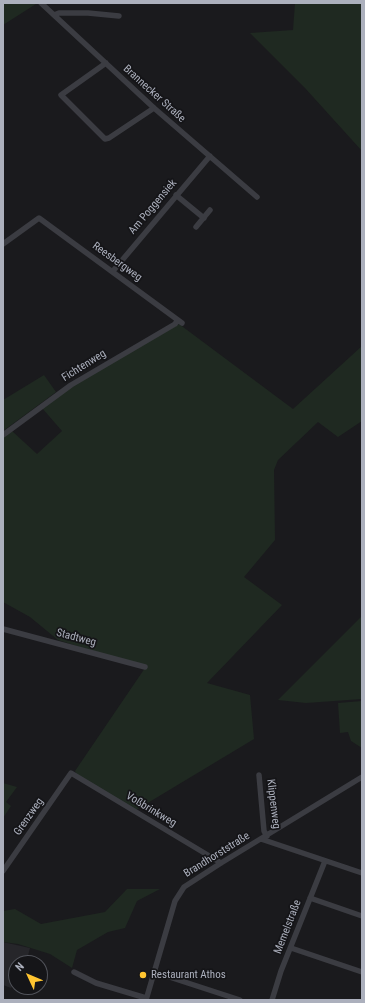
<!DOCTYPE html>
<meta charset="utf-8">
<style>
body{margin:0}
#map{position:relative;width:365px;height:1003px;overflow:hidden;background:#1a1a1d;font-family:"Roboto Condensed",sans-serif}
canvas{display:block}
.frame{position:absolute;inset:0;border:4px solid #acb0bd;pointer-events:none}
.north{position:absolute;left:8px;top:955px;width:40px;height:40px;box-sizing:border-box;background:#151518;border:1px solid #51535a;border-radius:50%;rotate:314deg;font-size:11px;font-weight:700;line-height:16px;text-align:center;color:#acb0bd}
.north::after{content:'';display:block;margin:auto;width:14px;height:18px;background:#ffc530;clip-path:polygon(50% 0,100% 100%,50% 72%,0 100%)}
</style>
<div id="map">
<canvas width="365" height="1003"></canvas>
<div class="frame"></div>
<div class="north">N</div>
</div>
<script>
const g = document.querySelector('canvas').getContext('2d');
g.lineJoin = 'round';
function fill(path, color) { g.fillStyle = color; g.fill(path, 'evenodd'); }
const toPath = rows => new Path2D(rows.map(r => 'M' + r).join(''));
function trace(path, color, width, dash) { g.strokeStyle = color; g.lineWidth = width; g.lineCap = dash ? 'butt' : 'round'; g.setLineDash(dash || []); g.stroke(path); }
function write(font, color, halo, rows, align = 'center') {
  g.font = font + ' "Roboto Condensed",sans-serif'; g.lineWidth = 3.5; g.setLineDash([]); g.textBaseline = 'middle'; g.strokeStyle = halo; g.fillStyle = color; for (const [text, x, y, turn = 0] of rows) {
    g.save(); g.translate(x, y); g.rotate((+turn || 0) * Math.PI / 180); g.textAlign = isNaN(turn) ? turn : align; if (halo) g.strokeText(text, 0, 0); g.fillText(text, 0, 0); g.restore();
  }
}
const built = toPath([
 [3,942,30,948,26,963,16,963,16,980,11,988,3,985]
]);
const green = toPath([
 [3,3,35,3,36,4,3,25],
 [295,3,362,3,362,151,305,88,250,33,293,30],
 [179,324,293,409,362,346,362,421,338,437,318,422,278,460,274,470,275,540,244,577,282,605,207,683,250,695,254,739,136,810,77,775,75,771,145,668,58,640,30,617,3,602,3,438,12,431,37,454,62,431,42,408,72,386],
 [44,375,56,392,3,431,3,400],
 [362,616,362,699,306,703,278,700],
 [362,701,362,748,351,741,348,732,340,733,338,703],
 [3,783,17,787,6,802,11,806,3,818],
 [127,889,160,889,137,901,125,928,108,932,77,950,72,968,50,954,18,944,3,942,3,911,15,909,41,924,105,912]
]);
const minor = toPath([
 [41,3,154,108,257,197],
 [54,15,59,13,88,13,119,16],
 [106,63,61,95,105,139,109,138,154,108],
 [176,195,204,218],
 [196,227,210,210],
 [3,244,39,218,182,323],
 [113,271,210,156],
 [3,435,71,385,175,324,178,320],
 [3,629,145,667],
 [259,775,264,831,267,836],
 [261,839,362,873],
 [3,871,71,773,221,863],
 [310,898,362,916],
 [291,948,362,972],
 [74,972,96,983,146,998],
 [154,972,240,1000],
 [146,1000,175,901,184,887,221,863,362,777],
 [272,1000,281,971,325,861]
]);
const markers = [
 [143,975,4,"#ffc530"]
];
const streetNames = [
 ["Brannecker Straße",154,94,42],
 ["Am Poggensiek",153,207,-50],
 ["Reesbergweg",117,262,36],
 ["Fichtenweg",84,366,-32],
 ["Stadtweg",76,638,15],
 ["Klippenweg",273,804,83],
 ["Voßbrinkweg",151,810,31],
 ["Grenzweg",29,817,-55],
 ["Brandhorststraße",217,855,-32],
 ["Memelstraße",288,927,-69]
];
const poiNames = [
 ["Restaurant Athos",151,975]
];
fill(built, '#26262a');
fill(green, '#1f2921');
trace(minor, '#3b3c42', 5.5);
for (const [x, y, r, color] of markers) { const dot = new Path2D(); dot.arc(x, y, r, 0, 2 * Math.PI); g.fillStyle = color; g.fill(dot); trace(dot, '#151518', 1.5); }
write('11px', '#acb0bd', '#151518', streetNames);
write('11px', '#acb0bd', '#151518', poiNames, 'left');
</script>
